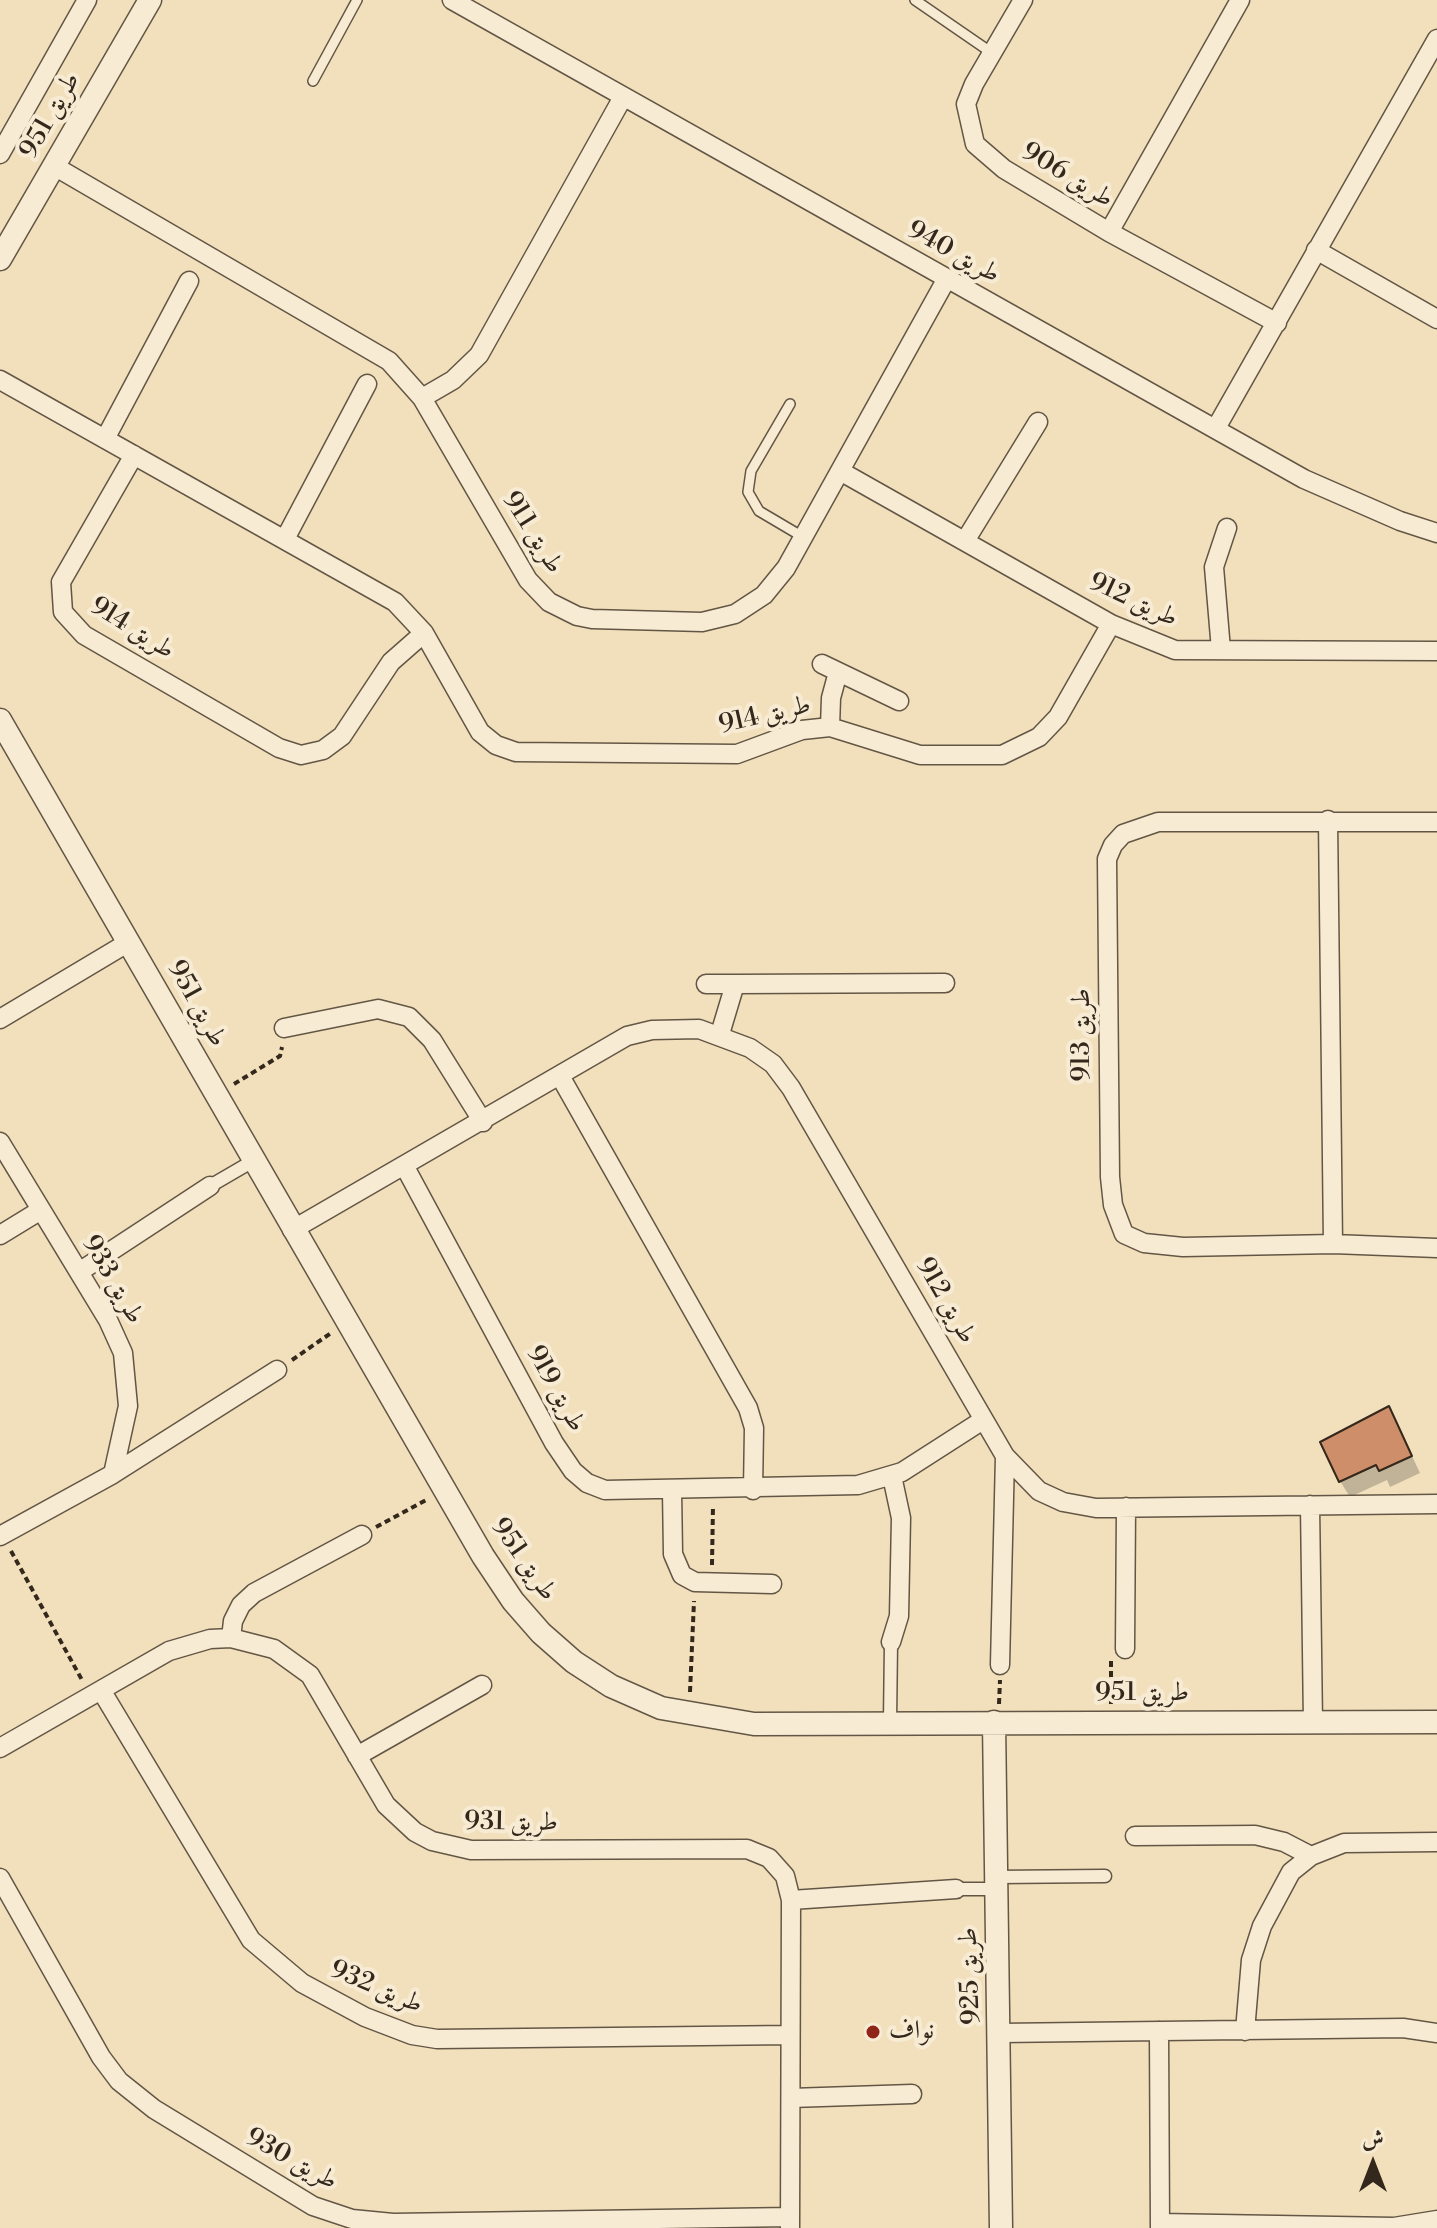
<!DOCTYPE html>
<meta charset="utf-8">
<style>
body{margin:0}
#map{position:relative;width:1437px;height:2228px;overflow:hidden;background:#f2e0bd;font-family:"Libre Bodoni",Amiri,serif}
canvas{display:block}
.north{position:absolute;left:1333px;top:2124px;width:80px;height:80px;-webkit-text-stroke:6px #f7ebd4;paint-order:stroke;rotate:0deg;font-size:22px;font-weight:700;line-height:32px;text-align:center;color:#33281b}
.north::after{content:'';display:block;margin:auto;width:28px;height:36px;background:#33281b;clip-path:polygon(50% 0,100% 100%,50% 72%,0 100%)}
</style>
<div id="map">
<canvas width="1437" height="2228"></canvas>
<div class="north">ش</div>
</div>
<script>
const g = document.querySelector('canvas').getContext('2d');
g.lineJoin = 'round';
function fill(path, color) { g.fillStyle = color; g.fill(path, 'evenodd'); }
const toPath = rows => new Path2D(rows.map(r => 'M' + r).join(''));
function trace(path, color, width, dash) { g.strokeStyle = color; g.lineWidth = width; g.lineCap = dash ? 'butt' : 'round'; g.setLineDash(dash || []); g.stroke(path); }
function write(font, color, halo, rows, align = 'center') {
  g.font = font + ' "Libre Bodoni",Amiri,serif'; g.lineWidth = 8; g.setLineDash([]); g.textBaseline = 'middle'; g.strokeStyle = halo; g.fillStyle = color; for (const [text, x, y, turn = 0] of rows) {
    g.save(); g.translate(x, y); g.rotate((+turn || 0) * Math.PI / 180); g.textAlign = isNaN(turn) ? turn : align; if (halo) g.strokeText(text, 0, 0); g.fillText(text, 0, 0); g.restore();
  }
}
const shadow = toPath([
 [1397,1424,1420,1473,1390,1487,1387,1480,1350,1497,1340,1481]
]);
const building = toPath([
 [1389,1406,1412,1456,1379,1471,1376,1465,1339,1482,1320,1442,1389,1406]
]);
const path = toPath([
 [234,1084,280,1056,282,1047],
 [292,1360,331,1333],
 [376,1527,428,1499],
 [11,1551,82,1680],
 [712,1565,713,1505],
 [1111,1661,1111,1704],
 [690,1692,694,1601],
 [999,1704,1000,1680]
]);
const service = toPath([
 [915,0,992,53],
 [313,81,357,0],
 [790,404,751,471,748,492,759,511,803,537]
]);
const pedestrian = toPath([
 [210,1186,253,1161],
 [890,1722,891,1642],
 [996,1877,1105,1876],
 [956,1889,996,1889]
]);
const minor = toPath([
 [452,0,1304,479,1400,521,1437,533],
 [1023,0,974,84,966,104,975,144,1004,169,1109,232,1277,323],
 [0,154,87,0],
 [54,166,389,361,422,398,528,580,549,602,577,616,592,619,702,622,735,614,764,595,786,568,946,280],
 [1109,232,1240,0],
 [1316,250,1437,319],
 [0,380,395,602,424,633,480,732,496,745,516,752,737,754,802,730,830,727,920,755,1002,755,1039,737,1058,717,1111,624],
 [422,398,453,380,479,355,623,97],
 [1216,428,1437,39],
 [105,439,189,281],
 [134,455,61,582,63,612,84,635,279,748,301,755,323,750,342,736,391,662,424,633],
 [840,471,1111,624,1175,650,1437,651],
 [285,539,367,384],
 [965,541,1038,422],
 [1221,650,1214,567,1227,528],
 [822,664,899,701],
 [830,727,831,698,838,672],
 [1328,820,1333,1244],
 [1437,822,1158,822,1123,834,1113,845,1107,859,1110,1177,1113,1205,1124,1234,1144,1243,1183,1247,1333,1244,1437,1248],
 [706,984,735,984],
 [0,1019,129,942],
 [284,1028,378,1009,409,1017,432,1040,483,1122],
 [720,1034,735,984,945,983],
 [560,1076,748,1408,754,1428,753,1490],
 [0,1142,108,1320,123,1353,128,1406,113,1474],
 [405,1167,554,1443,573,1471,587,1483,605,1490,858,1485,902,1472,983,1420],
 [292,1230,627,1036,652,1030,699,1029,750,1048,773,1064,791,1088,1005,1456,1039,1491,1063,1502,1096,1508,1437,1504],
 [0,1235,41,1210],
 [79,1272,210,1186],
 [672,1490,673,1554,682,1575,695,1582,772,1584],
 [1310,1505,1313,1723],
 [0,1536,113,1474,277,1370],
 [231,1638,233,1621,241,1605,254,1593,362,1535],
 [891,1642,899,1616,901,1518,892,1476],
 [1125,1649,1126,1507],
 [1000,1665,1005,1456],
 [101,1690,251,1940,302,1983,365,2017,412,2035,437,2039,790,2035],
 [0,1748,169,1651,210,1639,231,1638,274,1649,310,1675,386,1805,415,1832,432,1841,471,1850,747,1849,769,1858,785,1876,791,1900,790,2228],
 [357,1756,482,1685],
 [1135,1836,1255,1835,1284,1842,1311,1856],
 [0,1878,101,2057,119,2081,154,2109,313,2206,352,2219,393,2223,790,2217],
 [791,1900,956,1889],
 [1159,2031,1160,2228],
 [1245,2031,1251,1960,1262,1926,1291,1872,1311,1856,1344,1843,1437,1842],
 [1000,2033,1403,2028,1437,2033],
 [791,2098,912,2094],
 [1160,2223,1394,2227,1437,2220]
]);
const tertiary = toPath([
 [0,259,150,0],
 [0,720,483,1556,513,1601,541,1633,574,1662,611,1686,661,1708,754,1724,1437,1722],
 [994,1722,1001,2228]
]);
const markers = [
 [873,2032,8,"#8f2418"]
];
const streetNames = [
 ["طريق 951",51,116,-60],
 ["طريق 906",1067,176,31],
 ["طريق 940",953,253,29],
 ["طريق 911",532,533,58],
 ["طريق 912",1133,601,25],
 ["طريق 914",132,629,32],
 ["طريق 914",765,716,-13],
 ["طريق 951",196,1004,61],
 ["طريق 913",1083,1035,-90],
 ["طريق 933",112,1280,60],
 ["طريق 912",945,1301,60],
 ["طريق 919",555,1389,61],
 ["طريق 951",523,1560,55],
 ["طريق 951",1142,1694],
 ["طريق 931",511,1823,1],
 ["طريق 925",971,1976,-92],
 ["طريق 932",376,1988,23],
 ["طريق 930",291,2160,29]
];
const poiNames = [
 ["نواف",889,2032]
];
fill(shadow, '#0003');
fill(building, '#ce8e6a');
trace(building, '#33281b', 2);
trace(service, '#635644', 12);
trace(pedestrian, '#635644', 15);
trace(minor, '#635644', 21);
trace(tertiary, '#635644', 25);
trace(path, '#33281b', 4, [6, 4]);
trace(service, '#f7ebd4', 9);
trace(pedestrian, '#f7ebd4', 12);
trace(minor, '#f7ebd4', 18);
trace(tertiary, '#f7ebd4', 22);
for (const [x, y, r, color] of markers) { const dot = new Path2D(); dot.arc(x, y, r, 0, 2 * Math.PI); g.fillStyle = color; g.fill(dot); trace(dot, '#f7ebd4', 3); }
write('26px', '#33281b', '#f7ebd4', streetNames);
write('26px', '#33281b', '#f7ebd4', poiNames, 'left');
</script>
